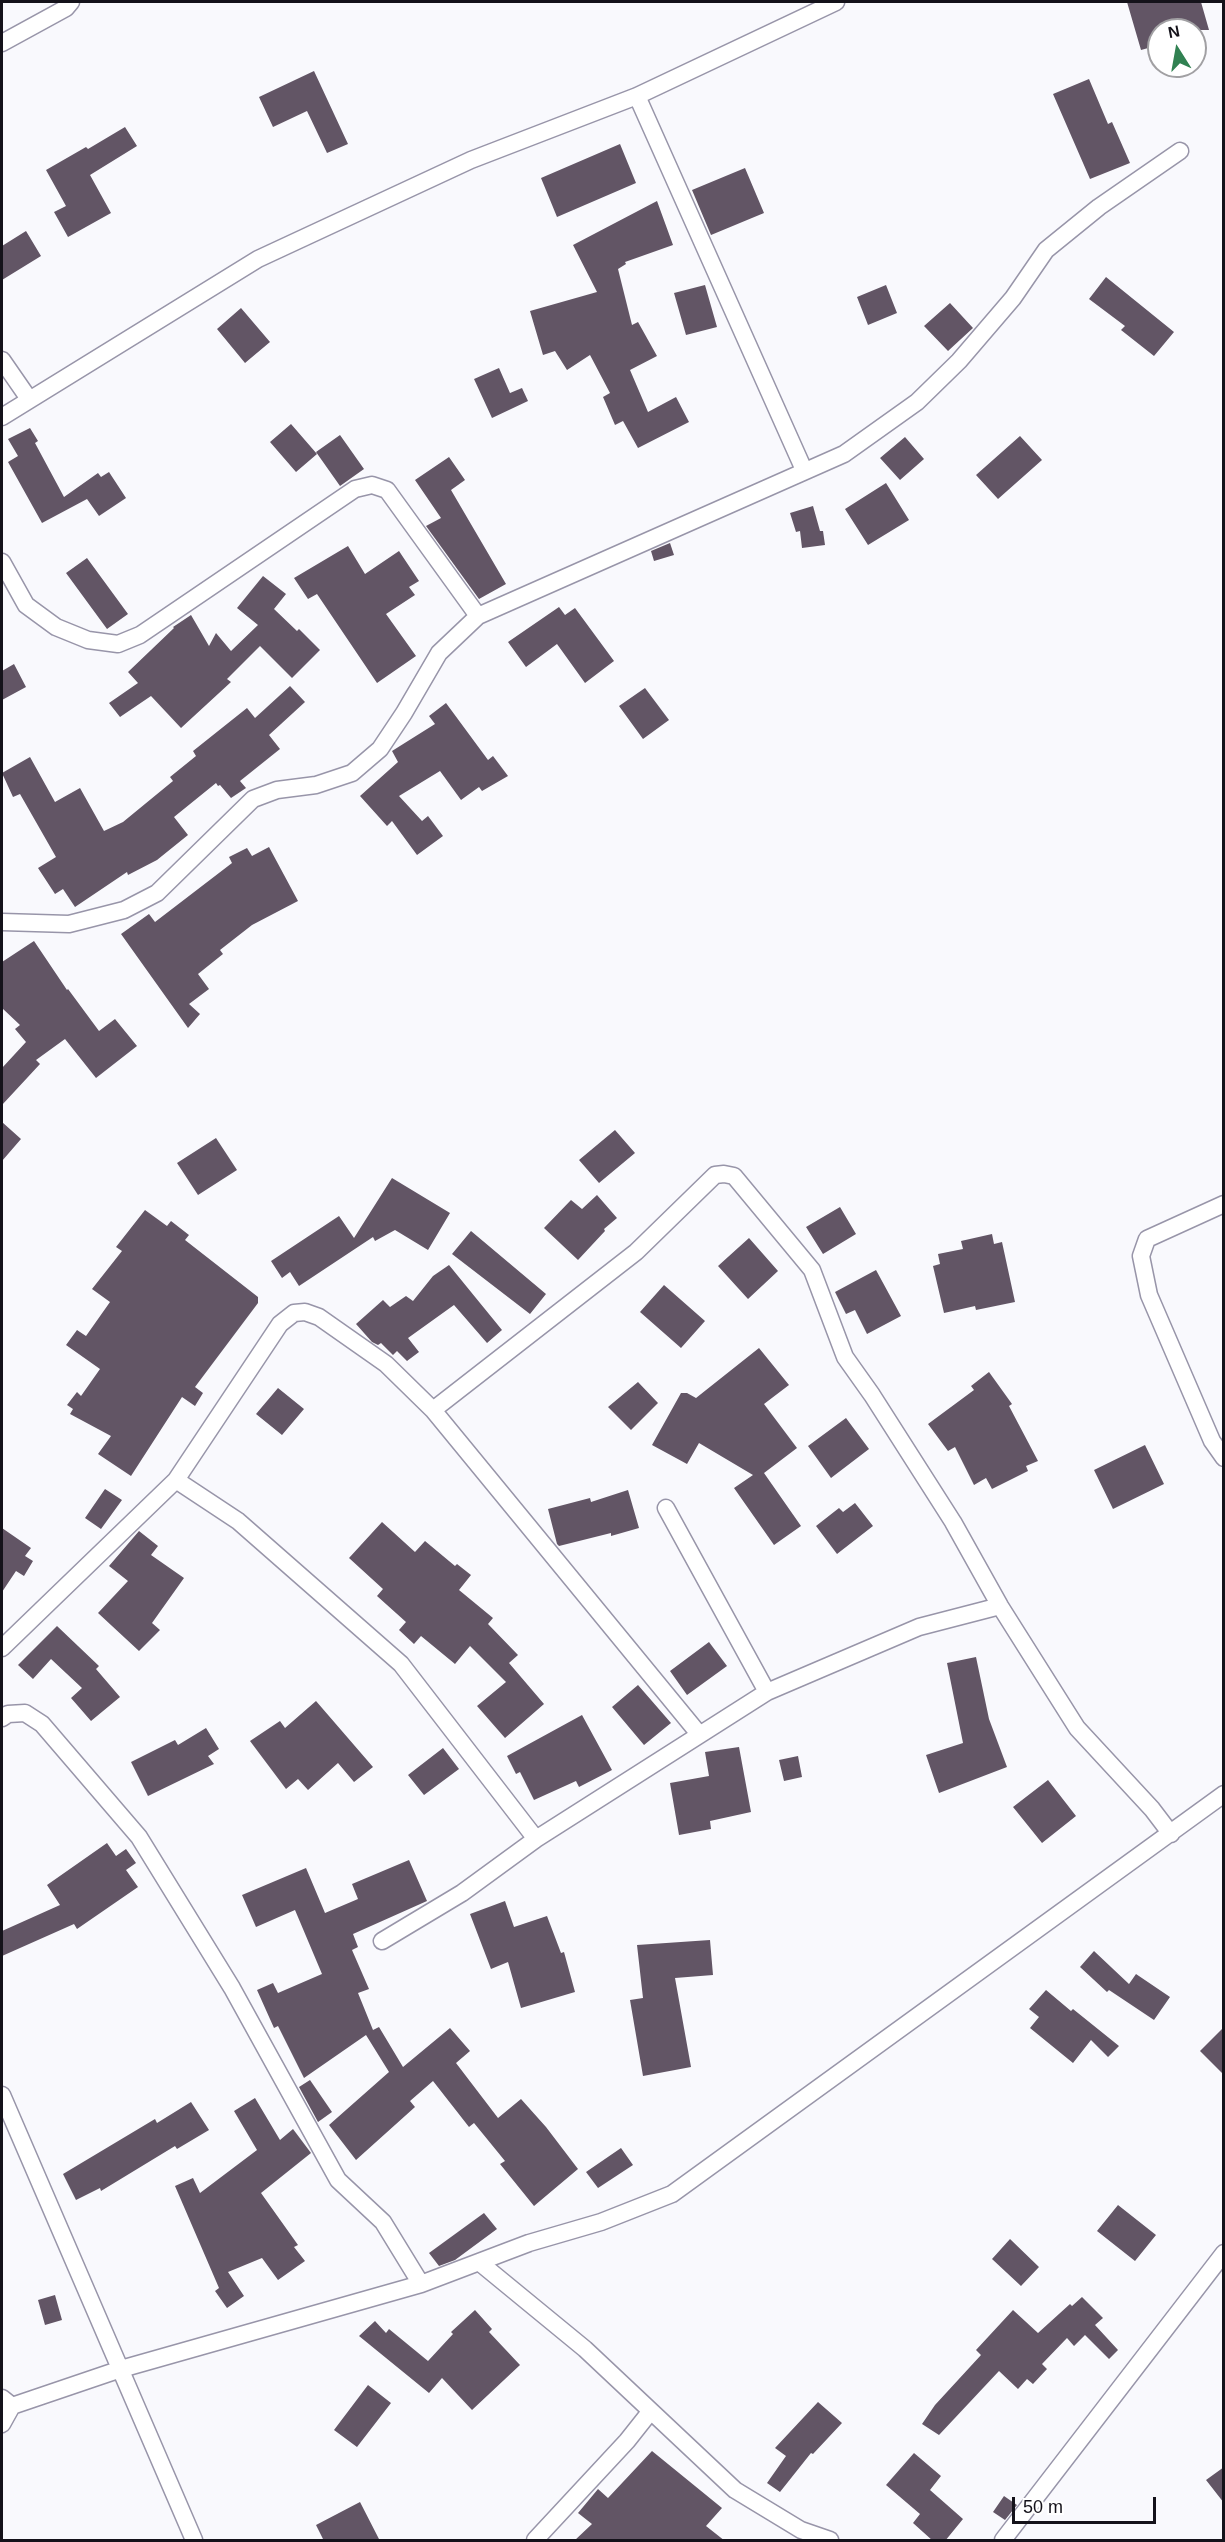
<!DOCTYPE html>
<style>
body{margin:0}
#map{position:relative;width:1225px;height:2542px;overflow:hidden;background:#f9f9fd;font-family:Helvetica,sans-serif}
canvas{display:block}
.frame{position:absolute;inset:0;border:3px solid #14121a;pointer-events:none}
.north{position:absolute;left:1147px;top:18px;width:60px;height:60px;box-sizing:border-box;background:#fff;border:2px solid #a1a0a3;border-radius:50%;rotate:349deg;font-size:16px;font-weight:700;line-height:24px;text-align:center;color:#14121a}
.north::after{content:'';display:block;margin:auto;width:21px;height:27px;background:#318152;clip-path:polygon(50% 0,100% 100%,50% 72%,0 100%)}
.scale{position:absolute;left:1012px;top:2497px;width:144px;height:27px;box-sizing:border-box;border:3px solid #14121a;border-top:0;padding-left:8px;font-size:18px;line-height:21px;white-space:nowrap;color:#14121a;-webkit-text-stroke:4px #fff;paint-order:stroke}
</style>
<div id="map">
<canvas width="1225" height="2542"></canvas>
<div class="frame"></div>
<div class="north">N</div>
<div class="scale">50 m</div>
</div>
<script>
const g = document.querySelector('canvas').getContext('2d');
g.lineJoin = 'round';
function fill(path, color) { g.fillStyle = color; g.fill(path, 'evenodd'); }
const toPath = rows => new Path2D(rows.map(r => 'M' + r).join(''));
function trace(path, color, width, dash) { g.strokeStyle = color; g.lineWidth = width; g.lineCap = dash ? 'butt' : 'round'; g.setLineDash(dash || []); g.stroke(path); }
const building = toPath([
 [1127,2,1201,2,1209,30,1159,30,1159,45,1141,50],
 [314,71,348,144,327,153,307,111,273,127,259,97],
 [1089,79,1108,124,1112,122,1130,163,1090,179,1053,94],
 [125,127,137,146,90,175,111,213,68,237,54,212,66,206,46,170,86,147,88,149],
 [620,144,636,183,557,217,541,178],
 [745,168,764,213,711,235,692,190],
 [657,201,673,245,625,262,626,264,618,269,632,325,638,322,657,356,630,370,648,412,676,397,689,422,638,448,623,421,615,425,603,397,610,393,590,355,567,370,555,351,543,355,530,311,597,292,573,245],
 [26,231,41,256,2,280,2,246],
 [1106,277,1174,332,1154,356,1121,330,1125,326,1089,299],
 [705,285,717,327,686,335,674,293],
 [886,285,897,313,868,325,857,297],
 [950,303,973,328,948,351,924,326],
 [241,308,270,342,245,363,217,329],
 [499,368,510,393,522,388,528,401,492,418,474,379],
 [291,424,317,454,296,472,270,442],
 [30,428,38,441,35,443,64,497,98,473,101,477,109,472,126,498,99,516,87,499,42,523,8,462,18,456,8,439],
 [340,435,364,469,340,486,316,452],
 [1020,436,1042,460,998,499,976,475],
 [905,437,924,459,900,480,880,458],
 [449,457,465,480,451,490,506,584,479,599,426,526,441,518,415,480],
 [886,483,909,520,868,545,845,509],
 [813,506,820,531,823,531,825,545,802,548,800,531,796,532,790,513],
 [670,543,674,555,654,561,651,551],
 [348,546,365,574,399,551,419,581,409,587,415,595,386,614,416,656,377,683,317,594,308,599,294,578],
 [87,558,128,614,107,629,66,573],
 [263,576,286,594,274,609,297,631,299,629,320,650,292,678,260,646,227,679,231,682,181,728,151,696,120,717,109,703,138,683,128,672,174,628,173,627,191,615,209,646,216,633,231,651,258,625,237,608],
 [559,607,565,615,575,608,614,661,585,683,557,644,526,667,508,642],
 [14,664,26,687,2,700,2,671],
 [290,686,305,702,269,735,280,749,240,781,246,788,231,798,220,785,218,786,216,783,174,817,188,835,157,860,128,875,127,872,75,907,63,889,55,894,38,868,56,857,20,794,13,797,2,773,30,757,55,802,80,788,104,831,123,822,173,781,170,777,196,756,193,751,247,708,255,718],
 [645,688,669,720,643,739,619,706],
 [446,703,488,760,493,756,508,776,482,791,479,787,461,800,440,771,399,796,422,821,428,816,443,836,417,855,392,821,387,826,360,796,398,762,392,751,435,724,429,716],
 [269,847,298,901,252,925,220,950,223,954,198,974,209,989,189,1004,200,1014,188,1028,121,934,149,914,155,922,232,863,229,857,247,848,252,856],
 [34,941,67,990,68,989,99,1031,115,1019,137,1046,96,1078,65,1039,36,1060,40,1064,2,1105,2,1068,26,1042,15,1029,20,1025,2,1008,2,962],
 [2,1122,21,1139,2,1161],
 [615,1130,635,1153,599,1183,579,1160],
 [216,1138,237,1170,198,1195,177,1163],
 [392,1178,450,1213,428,1250,395,1230,375,1241,373,1237,299,1286,290,1272,282,1278,271,1261,339,1216,354,1238],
 [597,1195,617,1218,604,1229,605,1231,578,1260,544,1228,571,1200,582,1209],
 [840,1207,856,1234,823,1254,806,1227],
 [145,1210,167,1226,171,1221,189,1235,185,1240,258,1297,258,1303,195,1387,203,1393,195,1406,182,1397,131,1476,98,1454,111,1436,70,1414,73,1409,67,1405,77,1392,81,1396,100,1369,66,1345,77,1330,86,1336,110,1302,92,1289,122,1251,116,1247],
 [471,1231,546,1294,530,1314,452,1254],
 [992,1234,994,1244,1002,1242,1015,1302,976,1310,975,1306,944,1313,933,1266,940,1264,938,1254,963,1249,961,1241],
 [749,1238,778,1271,748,1299,718,1266],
 [449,1265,502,1330,487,1343,454,1305,408,1338,419,1352,407,1361,397,1351,393,1355,381,1343,378,1345,372,1342,356,1324,383,1300,390,1307,406,1296,413,1301,433,1276],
 [876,1270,901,1316,867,1334,855,1310,846,1314,835,1292],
 [664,1285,705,1321,681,1348,640,1312],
 [759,1348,789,1385,764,1404,797,1448,764,1473,801,1526,774,1545,734,1488,753,1475,699,1443,687,1464,652,1445,681,1393,687,1393,696,1398],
 [989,1372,1012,1404,1009,1406,1038,1461,1026,1466,1028,1471,992,1489,986,1478,974,1485,955,1447,948,1451,928,1424,974,1390,971,1386],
 [638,1382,658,1403,631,1430,608,1407],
 [278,1388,304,1409,282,1435,256,1414],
 [846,1418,869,1449,831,1478,808,1446],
 [1145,1445,1164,1484,1113,1509,1094,1470],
 [105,1489,122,1500,101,1529,85,1518],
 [628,1490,639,1528,611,1536,611,1533,559,1546,557,1544,548,1509,590,1498,591,1502],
 [855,1503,873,1526,837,1554,816,1526,839,1508,843,1512],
 [382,1522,415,1552,425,1541,455,1566,457,1564,471,1575,459,1590,493,1618,488,1624,518,1655,509,1663,544,1704,505,1738,477,1706,506,1682,470,1646,455,1664,421,1636,414,1644,399,1630,406,1622,377,1596,383,1589,349,1558],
 [2,1528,31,1548,25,1556,33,1561,24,1576,16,1571,2,1592],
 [139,1531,158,1546,151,1555,184,1578,152,1623,160,1630,139,1651,98,1613,128,1581,109,1566],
 [57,1626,99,1666,96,1669,120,1697,91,1721,71,1698,82,1688,51,1659,33,1679,18,1665],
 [709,1642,727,1666,687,1695,670,1671],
 [976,1657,989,1719,1007,1767,939,1793,926,1755,963,1743,947,1663],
 [638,1685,671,1723,644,1745,612,1707],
 [316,1701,373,1767,354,1782,338,1763,308,1790,298,1779,286,1789,250,1741,280,1721,285,1728],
 [582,1715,612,1770,579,1787,576,1781,534,1800,520,1772,516,1774,507,1756],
 [206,1728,219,1749,208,1756,214,1764,148,1796,131,1762,175,1740,178,1745],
 [739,1747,751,1812,710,1821,711,1829,679,1835,670,1783,709,1776,705,1752],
 [443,1748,459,1769,424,1795,408,1775],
 [798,1756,802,1777,784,1781,779,1760],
 [1048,1780,1076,1816,1042,1843,1013,1807],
 [107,1843,116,1856,126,1849,136,1863,126,1870,138,1887,77,1929,74,1924,2,1956,2,1931,60,1905,47,1885],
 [409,1860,427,1901,353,1934,358,1947,352,1950,369,1989,358,1993,373,2030,379,2027,403,2067,450,2028,470,2051,456,2063,498,2118,521,2099,546,2127,578,2169,534,2206,500,2164,505,2161,474,2123,469,2127,433,2081,410,2101,415,2107,356,2160,329,2125,389,2072,366,2035,304,2078,278,2026,274,2028,257,1990,273,1983,278,1993,322,1974,295,1910,256,1927,242,1895,306,1868,325,1913,358,1899,352,1884],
 [505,1901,514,1927,547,1916,561,1953,564,1952,575,1992,521,2008,508,1962,491,1969,470,1914],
 [710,1940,713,1975,675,1978,691,2067,643,2076,630,2000,643,1998,637,1945],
 [1094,1951,1129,1984,1136,1974,1170,1997,1154,2020,1109,1990,1107,1992,1080,1967],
 [1046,1990,1071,2011,1073,2009,1119,2046,1108,2057,1091,2040,1073,2063,1030,2028,1039,2017,1029,2009],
 [1224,2027,1224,2075,1200,2051],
 [310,2080,332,2112,318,2122,299,2087],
 [255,2098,280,2140,293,2129,311,2153,261,2193,298,2245,294,2247,305,2261,278,2280,262,2258,228,2272,244,2296,227,2308,215,2291,219,2288,175,2186,193,2178,200,2193,257,2150,234,2111],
 [191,2102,209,2130,177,2149,175,2146,101,2191,100,2188,76,2200,63,2174,155,2119,157,2123],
 [621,2148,633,2165,598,2188,586,2172],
 [1118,2205,1156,2235,1135,2261,1097,2231],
 [484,2213,497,2229,455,2260,439,2266,429,2253],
 [1010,2239,1039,2267,1021,2286,992,2259],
 [55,2295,62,2320,45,2325,38,2300],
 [1082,2297,1103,2318,1095,2325,1118,2350,1109,2359,1085,2335,1074,2346,1067,2338,1042,2364,1047,2369,1033,2384,1027,2379,1018,2389,999,2371,939,2435,922,2424,935,2405,981,2355,976,2350,1013,2310,1038,2333,1070,2304,1072,2306],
 [475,2310,492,2329,489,2332,520,2365,472,2410,442,2378,429,2393,359,2336,375,2321,386,2333,389,2329,428,2361,453,2334,451,2332],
 [368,2385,391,2403,357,2447,334,2430],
 [818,2402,842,2423,813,2454,811,2453,780,2492,767,2483,786,2456,775,2448],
 [652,2451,722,2508,706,2526,725,2541,574,2541,592,2524,578,2513,598,2489,608,2498],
 [914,2453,941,2476,930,2490,963,2519,945,2541,933,2541,913,2523,920,2514,886,2485],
 [1224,2467,1224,2503,1206,2480],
 [1004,2496,1017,2505,1005,2520,993,2512],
 [360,2502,380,2541,324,2541,316,2525]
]);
const minor = toPath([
 [2,43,66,8,71,2],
 [637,96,804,470],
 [2,360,29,399],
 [2,417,258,259,471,160,637,96,836,2],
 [2,562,26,605,56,627,88,640,118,644,140,635,355,489,372,485,387,490,478,616],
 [2,922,69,924,124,910,157,893,253,799,277,790,316,785,352,773,380,749,404,713,439,653,478,616,844,454,917,402,959,361,1013,298,1046,250,1099,207,1180,151],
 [1224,1204,1147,1239,1141,1256,1149,1295,1212,1441,1224,1458],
 [433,1410,699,1734],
 [176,1480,238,1521,401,1664,536,1839,767,1692,919,1627,1000,1606],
 [666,1508,767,1692],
 [2,1648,176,1480,280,1324,294,1313,305,1312,319,1317,386,1364,433,1410,636,1252,715,1175,724,1174,734,1176,812,1270,845,1357,872,1395,953,1522,1000,1606,1077,1728,1152,1809,1171,1834],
 [2,1718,8,1714,25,1713,42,1724,139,1837,232,1988,338,2180,383,2222,421,2284],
 [382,1941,462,1893,536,1839],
 [2,2095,194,2540],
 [479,2262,585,2349,735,2490,801,2530,830,2540],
 [2,2398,12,2406,121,2369,421,2284,529,2243,601,2222,672,2194,1224,1794],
 [2,2424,12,2406],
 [535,2540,627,2441,650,2412],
 [1003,2540,1224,2253]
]);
fill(building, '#625565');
trace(minor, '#9895a9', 19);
trace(minor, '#fff', 16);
</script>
